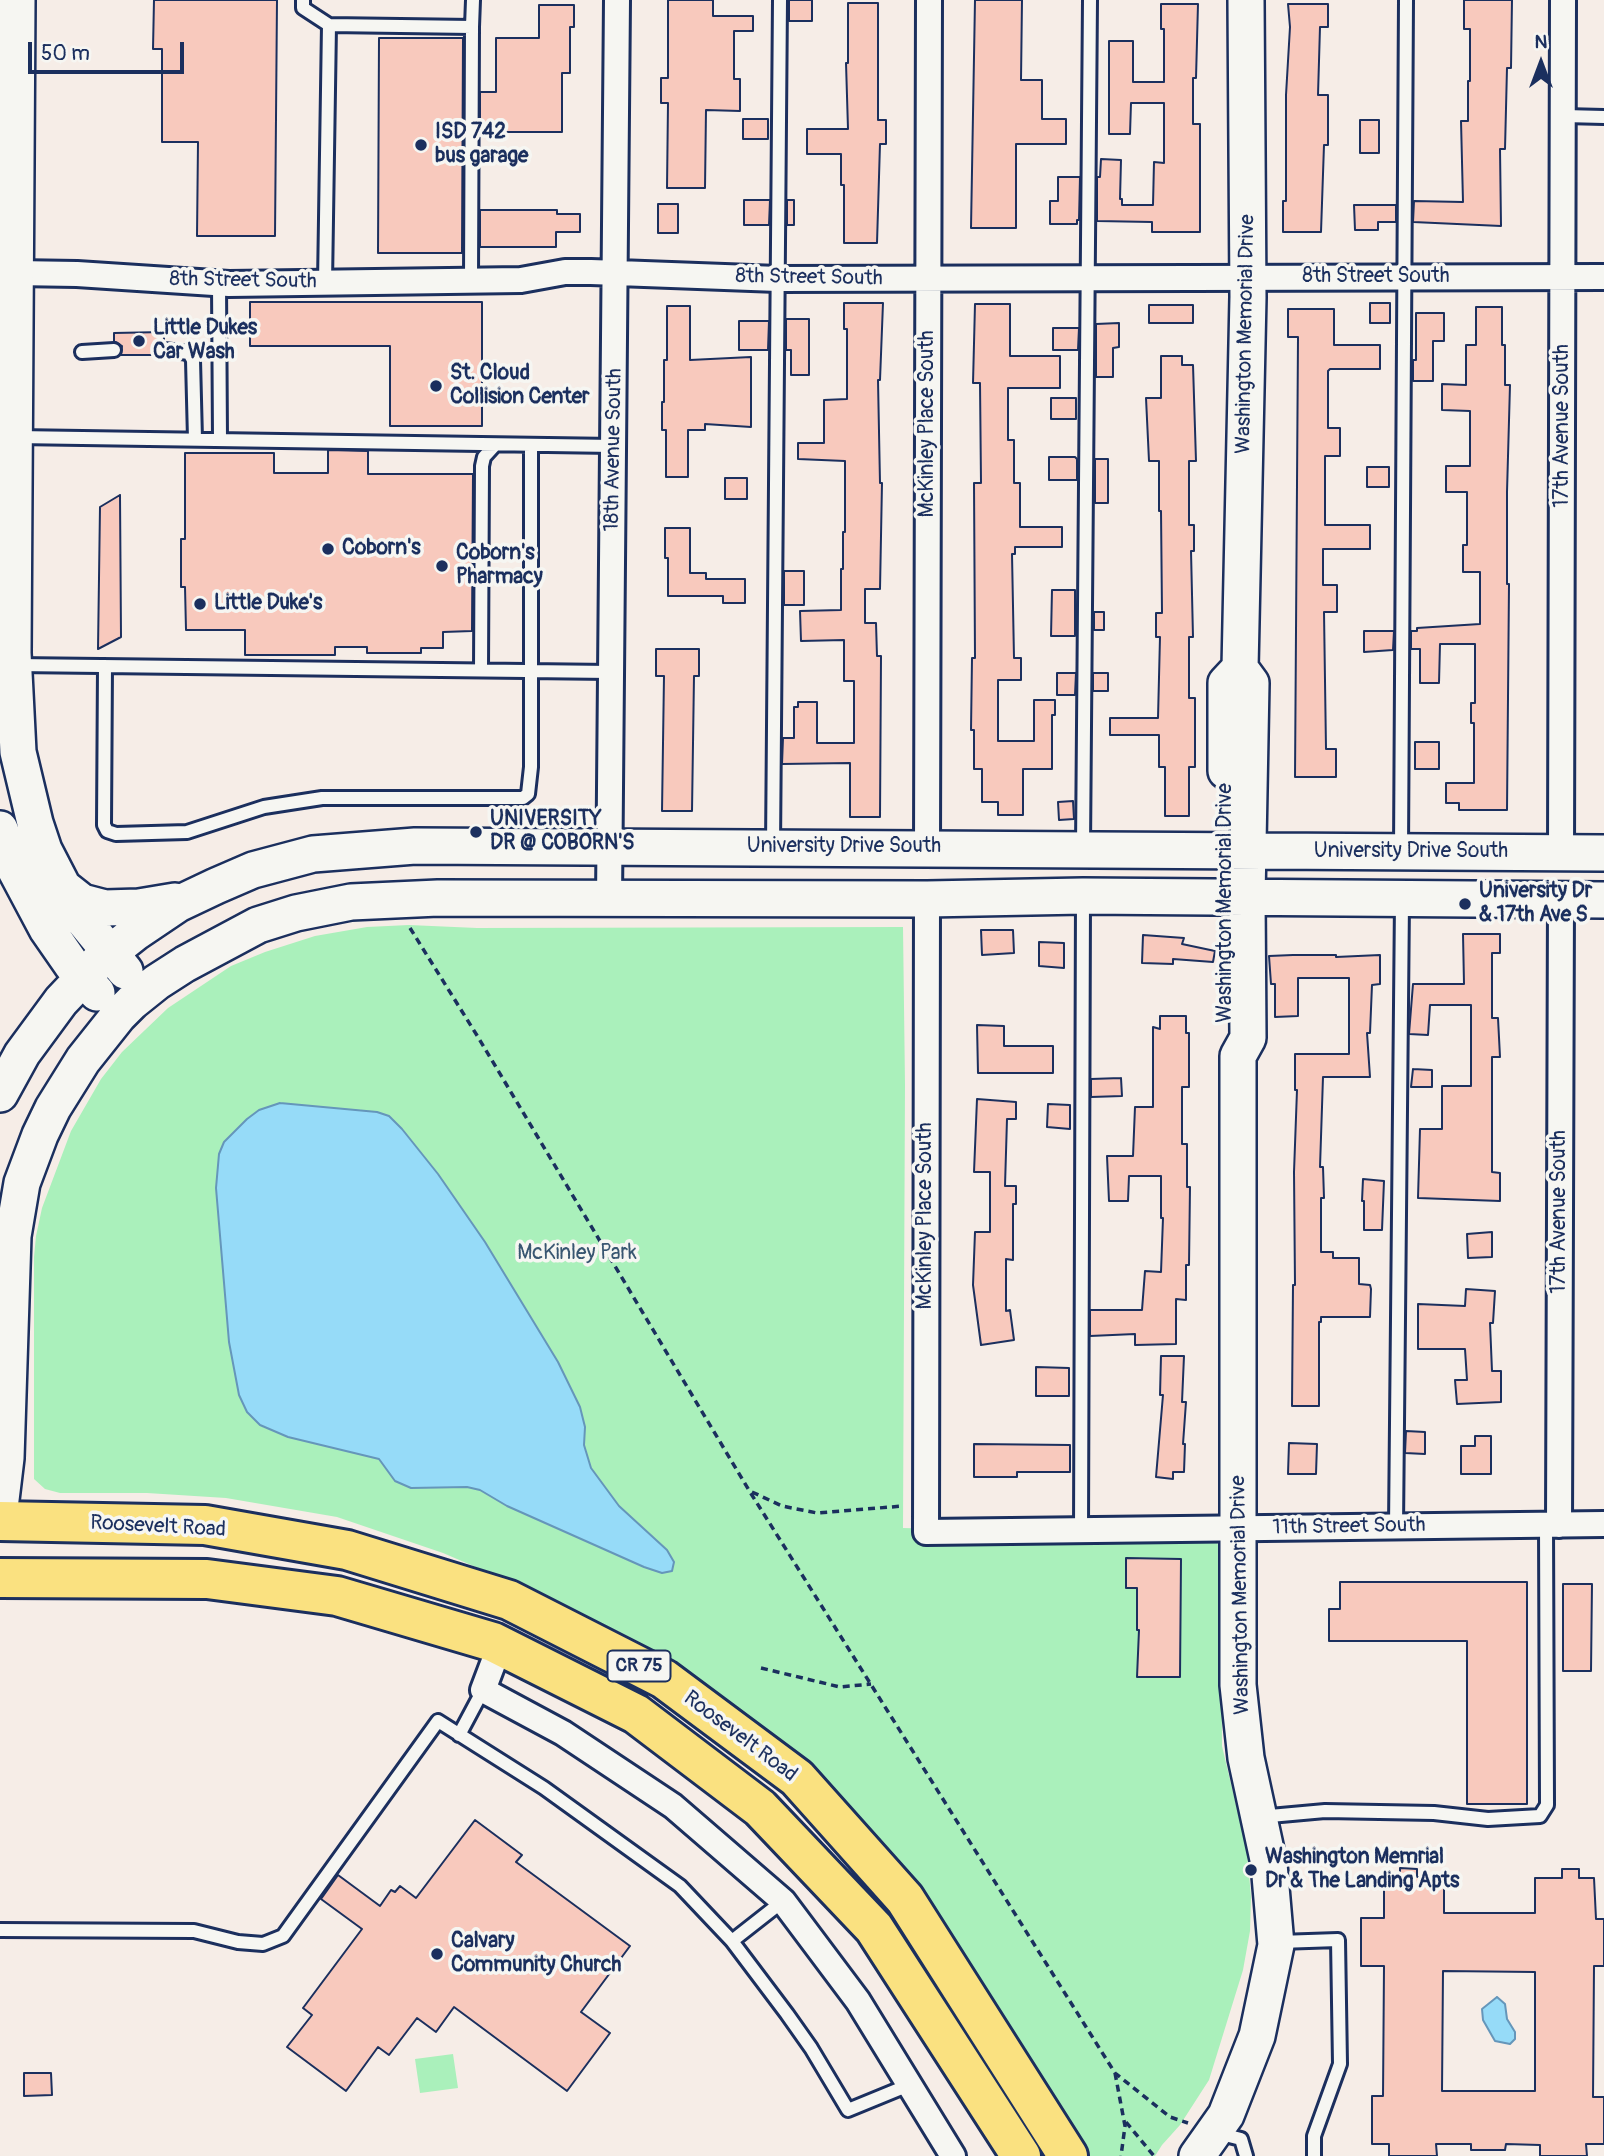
<!DOCTYPE html>
<style>
body{margin:0}
#map{position:relative;width:1604px;height:2156px;overflow:hidden;background:#f6ede7;font-family:Pangolin,sans-serif}
canvas{display:block}
.north{position:absolute;left:1506px;top:28px;width:70px;height:70px;-webkit-text-stroke:5px #f6f6f2;paint-order:stroke;rotate:0deg;font-size:19px;font-weight:700;line-height:28px;text-align:center;color:#1b2f5e}
.north::after{content:'';display:block;margin:auto;width:24px;height:32px;background:#1b2f5e;clip-path:polygon(50% 0,100% 100%,50% 72%,0 100%)}
.scale{position:absolute;left:28px;top:42px;width:156px;height:32px;box-sizing:border-box;border:4px solid #1b2f5e;border-top:0;padding-left:9px;font-size:21px;line-height:24px;white-space:nowrap;color:#1b2f5e;-webkit-text-stroke:5px #f6f6f2;paint-order:stroke}
</style>
<div id="map">
<canvas width="1604" height="2156"></canvas>
<div class="north">N</div>
<div class="scale">50 m</div>
</div>
<script>
const g = document.querySelector('canvas').getContext('2d');
g.lineJoin = 'round';
function fill(path, color) { g.fillStyle = color; g.fill(path, 'evenodd'); }
const toPath = rows => new Path2D(rows.map(r => 'M' + r).join(''));
function trace(path, color, width, dash) { g.strokeStyle = color; g.lineWidth = width; g.lineCap = dash ? 'butt' : 'round'; g.setLineDash(dash || []); g.stroke(path); }
function write(font, color, halo, rows, align = 'center') {
  g.font = font + ' Pangolin,sans-serif'; g.lineWidth = 7; g.setLineDash([]); g.textBaseline = 'middle'; g.strokeStyle = halo; g.fillStyle = color; for (const [text, x, y, turn = 0] of rows) {
    g.save(); g.translate(x, y); g.rotate((+turn || 0) * Math.PI / 180); g.textAlign = isNaN(turn) ? turn : align; if (halo) g.strokeText(text, 0, 0); g.fillText(text, 0, 0); g.restore();
  }
}
const green = toPath([
 [409,925,477,928,903,927,905,1085,903,1528,1208,1536,1217,1541,1221,1558,1222,1746,1247,1851,1251,1897,1250,1931,1243,1970,1209,2080,1180,2125,1162,2145,1155,2156,1081,2156,918,1894,691,1677,627,1636,555,1601,443,1553,337,1517,226,1498,147,1493,60,1493,45,1489,34,1479,34,1257,36,1236,42,1208,71,1131,101,1079,122,1052,168,1008,231,966,265,952,315,936,367,927],
 [453,2054,458,2088,420,2093,415,2059]
]);
const water = toPath([
 [280,1103,377,1112,389,1116,402,1129,438,1174,485,1242,558,1362,580,1407,585,1427,584,1445,591,1468,619,1506,667,1550,674,1562,672,1571,662,1573,644,1567,507,1506,480,1490,467,1487,411,1488,395,1481,379,1459,288,1437,260,1425,247,1412,239,1395,229,1342,216,1188,219,1154,224,1142,247,1119,259,1110,280,1103],
 [1497,1997,1505,2004,1507,2019,1515,2032,1515,2039,1510,2044,1495,2041,1483,2020,1482,2009,1497,1997]
]);
const building = toPath([
 [154,0,277,0,275,236,197,236,198,142,162,142,162,49,153,49,154,0],
 [668,0,713,0,713,16,753,16,753,31,734,31,734,79,740,79,740,111,706,110,705,188,667,188,668,103,661,103,661,78,668,78,668,0],
 [789,0,812,0,812,21,789,21,789,0],
 [975,0,1022,0,1021,80,1042,80,1042,119,1066,119,1066,144,1016,144,1016,228,971,228,975,0],
 [1464,0,1512,0,1511,68,1507,68,1505,149,1500,149,1501,226,1413,222,1414,201,1463,202,1461,121,1468,121,1468,81,1470,81,1470,29,1464,29,1464,0],
 [848,3,878,3,878,120,886,120,886,144,880,144,877,243,844,243,844,185,841,185,841,154,807,154,807,129,848,129,846,63,848,63,848,3],
 [1161,4,1198,4,1196,78,1193,78,1193,124,1200,124,1200,232,1152,232,1152,222,1097,221,1097,177,1100,177,1101,159,1121,160,1120,199,1122,199,1122,205,1153,205,1154,162,1164,163,1164,103,1131,103,1130,134,1109,134,1109,41,1133,41,1133,82,1164,82,1164,29,1161,29,1161,4],
 [1288,4,1328,4,1328,27,1320,27,1318,95,1328,95,1328,145,1324,145,1321,232,1283,232,1283,201,1286,201,1286,95,1290,27,1288,4],
 [539,5,574,5,574,27,570,27,570,73,562,73,562,132,480,132,480,92,496,92,496,38,539,38,539,5],
 [379,38,463,38,462,253,378,253,379,38],
 [743,119,768,119,768,139,743,139,743,119],
 [1360,120,1379,120,1379,153,1360,153,1360,120],
 [1058,177,1080,177,1079,220,1077,220,1077,224,1050,224,1050,201,1058,201,1058,177],
 [744,200,770,200,769,225,744,225,744,200],
 [787,200,794,200,794,225,787,225,787,200],
 [658,204,678,204,678,233,658,233,658,204],
 [1354,205,1396,205,1396,222,1378,222,1378,230,1355,230,1354,205],
 [480,210,557,210,557,214,580,214,580,232,556,232,556,247,480,247,480,210],
 [250,302,482,302,482,426,390,426,390,346,250,346,250,302],
 [844,303,883,303,880,380,878,380,880,483,882,483,880,589,865,589,865,623,876,623,877,656,881,656,880,817,850,817,850,763,782,764,783,738,794,738,794,707,798,707,798,702,817,702,817,743,854,743,854,681,844,681,844,640,801,641,800,611,841,610,841,569,843,569,843,532,845,532,845,461,798,459,798,443,824,443,824,400,847,399,847,329,844,329,844,303],
 [1370,303,1390,303,1390,323,1370,323,1370,303],
 [975,304,1010,304,1010,356,1060,356,1060,388,1008,388,1008,440,1014,440,1014,483,1020,483,1020,527,1062,527,1062,547,1015,547,1015,554,1012,554,1014,658,1021,658,1021,680,998,680,998,741,1034,741,1034,700,1055,700,1055,715,1052,715,1052,769,1023,769,1023,815,998,815,998,802,982,802,982,769,974,769,974,730,971,730,972,658,975,658,974,483,981,483,980,383,973,383,975,304],
 [1149,305,1193,305,1193,323,1149,323,1149,305],
 [667,306,690,306,690,360,751,357,751,427,705,424,705,430,688,430,688,477,666,477,666,430,662,430,662,402,664,402,664,360,667,360,667,306],
 [1476,307,1502,307,1502,345,1505,345,1505,385,1510,385,1507,492,1507,584,1509,584,1507,810,1459,810,1459,803,1446,803,1446,783,1474,783,1474,723,1471,723,1471,703,1475,703,1475,644,1440,644,1439,683,1420,683,1420,649,1411,649,1411,631,1417,631,1417,628,1480,624,1480,572,1463,572,1463,545,1467,545,1467,492,1446,492,1446,466,1470,466,1470,411,1442,410,1442,384,1466,385,1466,345,1476,345,1476,307],
 [1288,309,1334,309,1334,345,1380,345,1380,369,1330,369,1328,371,1328,428,1340,428,1340,456,1325,456,1325,525,1370,525,1370,549,1323,549,1323,585,1337,585,1337,612,1324,612,1326,749,1336,749,1336,777,1295,777,1298,337,1288,337,1288,309],
 [1416,313,1444,313,1444,341,1433,341,1433,381,1413,381,1413,360,1416,360,1416,313],
 [786,319,809,319,809,375,791,375,791,350,786,350,786,319],
 [739,321,769,321,768,350,739,350,739,321],
 [1119,323,1119,347,1113,348,1113,377,1096,377,1096,324,1119,323],
 [1053,328,1079,328,1078,350,1053,350,1053,328],
 [164,332,164,341,157,344,155,348,157,355,121,355,122,346,114,341,114,333,164,332],
 [1161,356,1182,356,1182,365,1193,365,1196,461,1189,461,1189,525,1194,525,1194,551,1191,551,1193,637,1189,637,1189,698,1195,698,1195,767,1189,767,1189,816,1165,816,1165,767,1159,767,1159,735,1110,735,1110,718,1158,718,1160,637,1156,637,1156,613,1162,613,1161,511,1159,511,1159,461,1149,461,1146,398,1161,398,1161,356],
 [1051,398,1076,398,1076,419,1051,419,1051,398],
 [328,450,368,451,368,474,473,474,472,631,443,632,443,648,421,648,421,653,367,653,367,647,335,647,335,655,245,655,245,630,186,630,185,587,181,587,181,539,185,539,185,453,274,453,274,473,328,473,328,450],
 [1049,457,1075,457,1077,459,1077,480,1049,480,1049,457],
 [1095,459,1108,459,1108,503,1095,503,1095,459],
 [1367,467,1389,467,1389,487,1367,487,1367,467],
 [725,478,747,478,747,499,725,499,725,478],
 [120,495,121,637,98,649,100,507,120,495],
 [665,528,690,528,690,573,706,573,706,579,745,579,745,603,723,603,723,596,668,596,668,558,665,558,665,528],
 [784,571,804,571,804,605,784,605,784,571],
 [1052,590,1075,590,1075,636,1051,636,1052,590],
 [1094,612,1104,612,1104,630,1094,630,1094,612],
 [1364,631,1394,631,1393,650,1364,652,1364,631],
 [656,649,699,649,699,676,694,676,692,811,662,811,664,676,656,676,656,649],
 [1057,673,1076,673,1075,695,1057,695,1057,673],
 [1093,673,1108,673,1108,691,1093,691,1093,673],
 [1415,742,1439,742,1439,769,1415,769,1415,742],
 [1073,801,1074,819,1059,820,1058,802,1073,801],
 [981,930,1013,930,1014,953,982,955,981,930],
 [1463,934,1500,934,1500,953,1492,953,1492,1018,1498,1018,1500,1057,1492,1057,1492,1172,1500,1173,1500,1201,1418,1198,1420,1129,1442,1129,1442,1086,1471,1086,1471,1005,1430,1005,1428,1035,1409,1034,1413,984,1464,984,1463,934],
 [1143,935,1184,938,1182,944,1215,951,1213,962,1173,959,1173,964,1142,963,1143,935],
 [1039,942,1064,943,1064,968,1039,966,1039,942],
 [1293,955,1336,955,1336,957,1380,955,1380,984,1372,985,1370,1033,1367,1033,1370,1077,1323,1077,1320,1167,1323,1167,1324,1198,1321,1198,1321,1252,1333,1252,1333,1258,1359,1258,1359,1284,1370,1285,1371,1289,1370,1317,1321,1317,1321,1322,1319,1322,1319,1406,1292,1406,1293,1285,1295,1285,1294,1172,1297,1090,1295,1090,1295,1054,1349,1054,1349,978,1298,978,1298,1016,1275,1017,1275,984,1271,984,1269,956,1293,955],
 [1160,1016,1186,1016,1186,1033,1189,1033,1189,1087,1182,1087,1182,1144,1187,1144,1187,1187,1190,1187,1189,1265,1186,1265,1186,1300,1176,1299,1176,1344,1135,1345,1135,1334,1090,1336,1090,1310,1142,1310,1145,1271,1161,1272,1163,1218,1161,1218,1161,1176,1129,1176,1128,1201,1109,1201,1107,1156,1133,1156,1135,1107,1153,1107,1153,1027,1160,1029,1160,1016],
 [977,1025,1004,1026,1004,1046,1053,1046,1053,1073,978,1073,977,1025],
 [1413,1069,1432,1070,1432,1087,1411,1087,1413,1069],
 [1121,1078,1122,1096,1091,1097,1091,1079,1121,1078],
 [977,1099,1016,1102,1016,1119,1007,1119,1005,1186,1016,1186,1016,1204,1013,1204,1013,1260,1006,1259,1006,1311,1010,1310,1014,1340,981,1345,973,1285,975,1232,990,1232,990,1172,974,1172,977,1099],
 [1048,1104,1070,1105,1070,1129,1047,1127,1048,1104],
 [1363,1179,1384,1181,1382,1230,1364,1230,1364,1201,1362,1201,1363,1179],
 [1492,1232,1492,1257,1468,1258,1467,1234,1492,1232],
 [1466,1289,1495,1291,1493,1323,1490,1323,1492,1371,1501,1371,1501,1402,1457,1404,1455,1380,1467,1380,1465,1349,1418,1349,1418,1304,1465,1306,1466,1289],
 [1161,1356,1184,1356,1182,1402,1186,1402,1183,1444,1185,1444,1184,1472,1173,1472,1173,1479,1156,1477,1163,1395,1160,1395,1161,1356],
 [1036,1367,1069,1368,1069,1396,1036,1396,1036,1367],
 [1406,1431,1425,1432,1425,1454,1405,1453,1406,1431],
 [1475,1436,1491,1436,1491,1474,1461,1474,1461,1446,1475,1446,1475,1436],
 [1289,1443,1317,1444,1316,1474,1288,1474,1289,1443],
 [974,1444,1070,1445,1070,1472,1017,1472,1017,1477,974,1477,974,1444],
 [1126,1558,1181,1559,1180,1677,1137,1677,1139,1630,1137,1630,1137,1588,1126,1588,1126,1558],
 [1340,1582,1527,1582,1527,1804,1467,1804,1467,1641,1329,1641,1329,1609,1340,1609,1340,1582],
 [1563,1584,1592,1584,1591,1671,1563,1671,1563,1584],
 [475,1820,522,1855,516,1862,630,1946,581,2012,610,2033,567,2091,454,2007,436,2032,417,2018,389,2055,378,2047,346,2091,287,2047,312,2015,303,2008,362,1929,321,1899,338,1875,380,1906,391,1890,395,1892,400,1886,416,1898,475,1820],
 [1400,1868,1417,1869,1417,1877,1444,1877,1444,1913,1535,1913,1535,1878,1562,1878,1562,1869,1579,1869,1579,1878,1594,1878,1596,1919,1604,1919,1604,1966,1594,1966,1593,2097,1604,2097,1604,2144,1586,2144,1587,2156,1540,2156,1540,2145,1506,2144,1505,2150,1471,2150,1471,2144,1436,2144,1437,2156,1389,2156,1389,2144,1372,2144,1372,2096,1383,2096,1384,1966,1361,1966,1361,1918,1384,1918,1384,1877,1400,1878,1400,1868],
 [1443,1971,1535,1972,1535,2091,1442,2091,1443,1971],
 [24,2073,51,2073,52,2095,24,2096,24,2073]
]);
const path = toPath([
 [410,928,478,1037,750,1492,1115,2073,1170,2117,1188,2123],
 [752,1492,782,1506,817,1513,903,1506],
 [761,1668,840,1687,871,1684],
 [1115,2073,1125,2126,1121,2156],
 [1126,2122,1154,2156]
]);
const lane = toPath([
 [303,0,303,8,329,25],
 [472,27,473,0],
 [1564,116,1604,117],
 [325,283,329,25,472,27,471,280],
 [219,284,220,440],
 [164,350,189,353,193,360,195,439],
 [82,352,114,350],
 [16,437,614,446],
 [16,665,611,672],
 [105,666,104,825,107,831,116,834,187,832,264,807,322,798,523,798,528,794,531,767,531,446],
 [481,670,482,466,484,457,495,445],
 [773,847,780,0],
 [1083,847,1090,0],
 [1401,851,1406,0],
 [1396,1527,1402,901],
 [1081,1531,1083,897],
 [459,1735,483,1690],
 [1259,1817,1325,1811,1434,1813,1488,1819,1540,1816,1547,1805,1546,1525],
 [0,1930,194,1931,238,1942,263,1944,283,1936,438,1721,544,1788,680,1886,732,1941,787,2014,811,2048,848,2110,909,2085],
 [732,1941,783,1901],
 [1279,1942,1338,1940,1340,2064,1314,2136,1314,2156],
 [1217,2133,1241,2139,1246,2156]
]);
const street = toPath([
 [15,273,77,274,229,284,521,280,565,272,591,272,778,279,1604,277],
 [927,848,929,0],
 [1561,853,1563,0],
 [927,899,926,1532,1604,1524],
 [609,900,617,0],
 [1559,1525,1561,899],
 [500,1645,483,1690,563,1733,673,1806,783,1901,858,2001,953,2156]
]);
const secondary = toPath([
 [17,0,13,653,18,752,35,823,44,850,75,910,125,971],
 [1226,771,1226,683,1240,668],
 [0,829,14,867,47,929,72,965,97,993],
 [63,887,82,902,105,908,139,907,175,901],
 [0,1094,22,1054,61,1001,97,963,135,933,178,904,216,886,253,870,313,854,415,846,1604,853],
 [0,1508,6,1458,13,1236,22,1183,40,1135,53,1108,83,1060,118,1016,132,1002,157,982,185,964,258,925,296,913,351,902,438,898,927,899,1083,896,1604,900],
 [1197,2156,1226,2115,1257,2036,1276,1945,1269,1864,1246,1758,1238,1685,1238,1056,1248,1038,1247,897,1251,683,1240,668,1248,297,1246,0]
]);
const primary = toPath([
 [0,1521,205,1525,347,1550,509,1600,664,1679,797,1778,905,1899,1068,2156],
 [0,1578,207,1579,337,1596,493,1642,636,1714,760,1808,874,1928,1021,2156]
]);
const markers = [
 [421,145,7,"#1b2f5e"],
 [139,341,7,"#1b2f5e"],
 [436,386,7,"#1b2f5e"],
 [328,549,7,"#1b2f5e"],
 [442,566,7,"#1b2f5e"],
 [200,604,7,"#1b2f5e"],
 [476,832,7,"#1b2f5e"],
 [1465,904,7,"#1b2f5e"],
 [1251,1870,7,"#1b2f5e"],
 [437,1954,7,"#1b2f5e"]
];
const shields = [
 [639,1666,63]
];
const shieldNames = [
 ["CR 75",639,1666]
];
const poiNames = [
 ["ISD 742",435,133],
 ["bus garage",435,157],
 ["Little Dukes",153,329],
 ["Car Wash",153,353],
 ["St. Cloud",450,374],
 ["Collision Center",450,398],
 ["Coborn's",342,549],
 ["Coborn's",456,554],
 ["Pharmacy",456,578],
 ["Little Duke's",214,604],
 ["UNIVERSITY",490,820],
 ["DR @ COBORN'S",490,844],
 ["University Dr",1479,892],
 ["& 17th Ave S",1479,916],
 ["Washington Memrial",1265,1858],
 ["Dr & The Landing Apts",1265,1882],
 ["Calvary",451,1942],
 ["Community Church",451,1966]
];
const streetNames = [
 ["8th Street South",1376,277],
 ["8th Street South",809,278,1],
 ["8th Street South",243,281,1],
 ["Washington Memorial Drive",1246,334,-89],
 ["McKinley Place South",928,424,-90],
 ["17th Avenue South",1563,426,-90],
 ["18th Avenue South",614,450,-89],
 ["University Drive South",844,847],
 ["University Drive South",1411,852],
 ["Washington Memorial Drive",1226,903,-90],
 ["17th Avenue South",1560,1212,-90],
 ["McKinley Place South",926,1216,-90],
 ["Roosevelt Road",158,1527,3],
 ["11th Street South",1349,1527,-1],
 ["Washington Memorial Drive",1241,1595,-91],
 ["Roosevelt Road",740,1737,37]
];
const parkNames = [
 ["McKinley Park",577,1254]
];
fill(green, '#aaf0bb');
fill(water, '#96dbf8');
trace(water, '#6596ba', 2);
fill(building, '#f8c9bd');
trace(building, '#1b2f5e', 2);
trace(lane, '#1b2f5e', 18);
trace(street, '#1b2f5e', 30);
trace(secondary, '#1b2f5e', 40);
trace(primary, '#1b2f5e', 44);
trace(path, '#1b2f5e', 3.5, [7, 5]);
trace(lane, '#f6f6f2', 12);
trace(street, '#f6f6f2', 24);
trace(secondary, '#f6f6f2', 35);
trace(primary, '#fae180', 38);
for (const [x, y, r, color] of markers) { const dot = new Path2D(); dot.arc(x, y, r, 0, 2 * Math.PI); g.fillStyle = color; g.fill(dot); trace(dot, '#f6f6f2', 2.5); }
for (const [x, y, w] of shields) { const box = new Path2D(); box.roundRect(x - w / 2, y - 15.5, w, 31, 5); g.fillStyle = '#f6f6f2'; g.fill(box); trace(box, '#1b2f5e', 2); }
write('bold 19px', '#1b2f5e', null, shieldNames);
write('bold 21px', '#1b2f5e', '#f6f6f2', poiNames, 'left');
write('21px', '#1b2f5e', '#f6f6f2', streetNames);
write('21px', '#385671', '#f6f6f2', parkNames);
</script>
